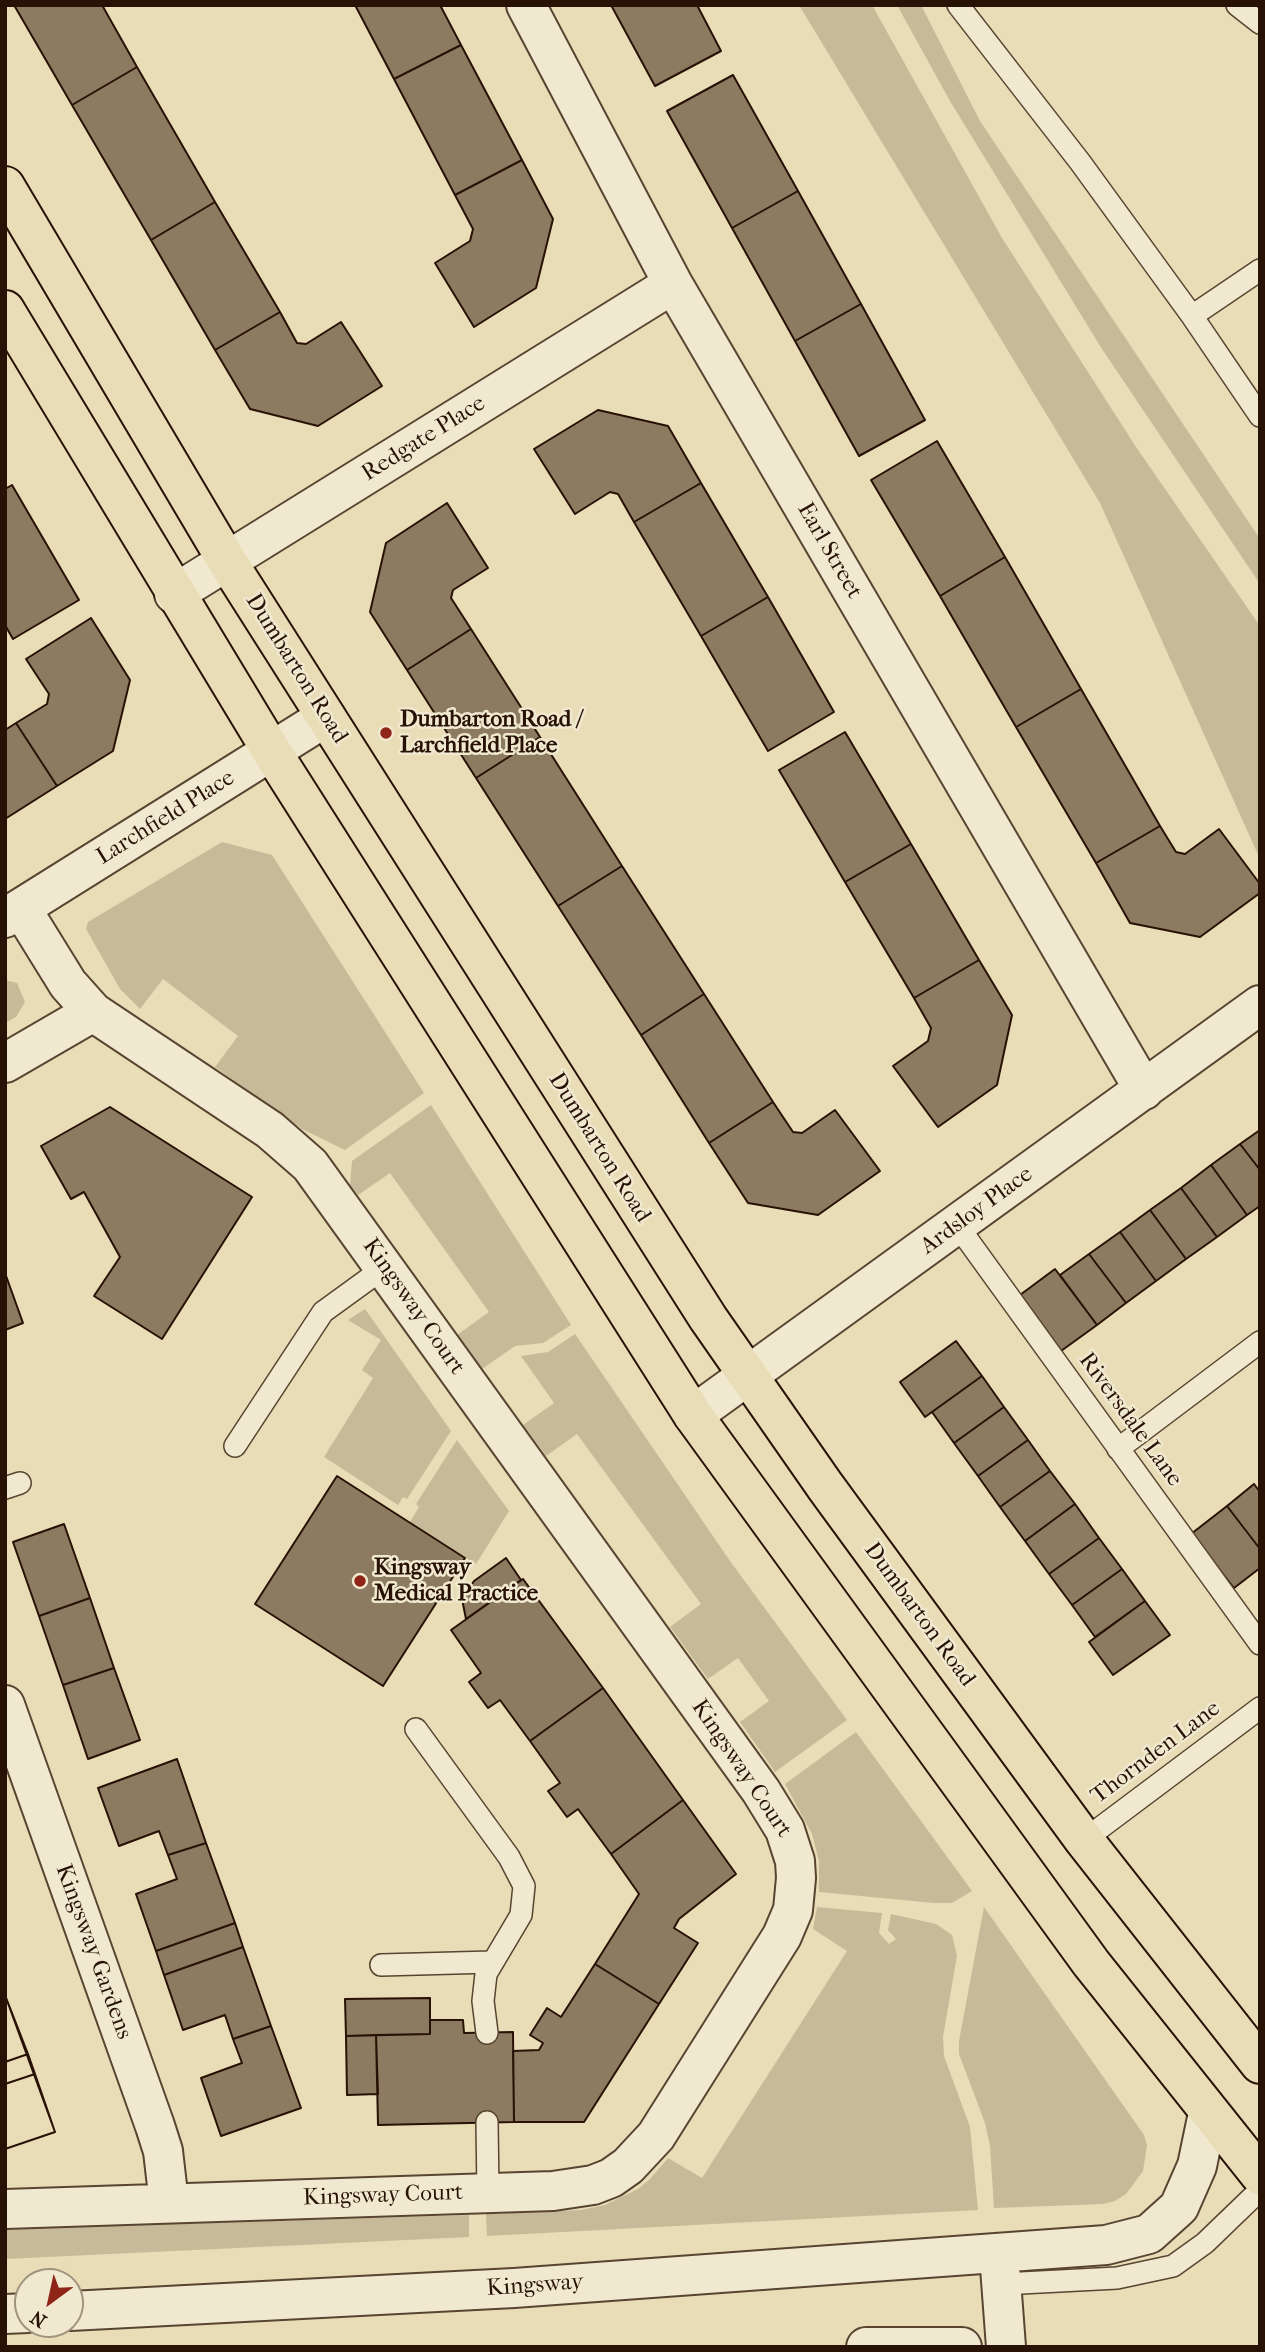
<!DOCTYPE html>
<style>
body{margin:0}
#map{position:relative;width:1265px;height:2352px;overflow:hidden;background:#e8ddb6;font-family:"IM FELL French Canon",serif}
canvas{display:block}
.frame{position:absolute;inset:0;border:7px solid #281105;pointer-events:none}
.north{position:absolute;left:14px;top:2268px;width:70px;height:70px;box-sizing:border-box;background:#f0e9d0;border:2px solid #a0937f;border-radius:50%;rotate:213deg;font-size:19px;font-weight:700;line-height:28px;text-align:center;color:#281105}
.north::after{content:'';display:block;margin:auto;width:24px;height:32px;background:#8f2418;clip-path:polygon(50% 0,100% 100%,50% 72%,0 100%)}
</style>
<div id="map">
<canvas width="1265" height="2352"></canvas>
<div class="frame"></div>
<div class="north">N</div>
</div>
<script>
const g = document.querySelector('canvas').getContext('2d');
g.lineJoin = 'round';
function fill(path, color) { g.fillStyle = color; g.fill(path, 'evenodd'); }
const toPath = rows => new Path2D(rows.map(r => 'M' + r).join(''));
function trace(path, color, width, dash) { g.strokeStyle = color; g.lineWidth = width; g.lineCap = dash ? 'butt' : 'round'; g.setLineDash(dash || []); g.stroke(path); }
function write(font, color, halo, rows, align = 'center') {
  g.font = font + ' "IM FELL French Canon",serif'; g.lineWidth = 5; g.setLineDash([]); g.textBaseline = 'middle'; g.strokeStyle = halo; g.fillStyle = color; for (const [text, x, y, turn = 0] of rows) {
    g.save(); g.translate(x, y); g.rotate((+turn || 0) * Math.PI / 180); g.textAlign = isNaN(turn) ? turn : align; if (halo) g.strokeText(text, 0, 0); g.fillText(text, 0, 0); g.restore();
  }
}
const green = toPath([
 [799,5,872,5,1002,238,1136,447,1260,626,1260,859,1100,503],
 [897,5,921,5,980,121,1260,539,1260,584,1102,349,950,101],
 [222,842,272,855,424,1093,345,1150,302,1129,215,1067,238,1036,163,979,140,1009,120,989,86,929,88,922],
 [5,980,17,983,25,1002,16,1017,5,1023],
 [431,1105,571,1325,543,1343,515,1346,482,1369,457,1335,489,1312,390,1173,358,1195,350,1185,352,1161],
 [365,1309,451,1431,407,1499,403,1497,398,1505,324,1457,373,1378,362,1370,381,1340,348,1320],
 [575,1334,730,1561,847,1720,775,1772,740,1722,769,1701,738,1658,708,1679,670,1627,701,1604,577,1434,546,1456,523,1425,554,1403,521,1356,548,1352],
 [457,1440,509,1511,476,1564,410,1522,419,1507,416,1504],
 [856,1732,972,1891,952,1903,934,1903,819,1892,819,1861,812,1834,785,1784],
 [817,1907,882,1913,879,1933,889,1944,896,1939,888,1930,891,1914,936,1924,952,1935,957,1956,943,2037,944,2056,970,2127,978,2210,487,2236,486,2214,581,2210,605,2205,638,2189,650,2179,668,2158,702,2178,847,1951,813,1929],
 [984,1907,1144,2135,1147,2145,1143,2171,1126,2194,1115,2201,1103,2204,994,2208,990,2146,985,2123,959,2054,959,2041],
 [469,2215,469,2237,5,2259,5,2229]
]);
const building = toPath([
 [14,5,102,5,137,67,72,105,14,5],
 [355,5,440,5,461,45,394,79,355,5],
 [611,5,697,5,721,51,655,86,611,5],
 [461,45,522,160,455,195,394,79,461,45],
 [137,67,215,202,151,240,72,105,137,67],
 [733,75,798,191,732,228,667,111,733,75],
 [522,160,553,219,536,288,474,327,435,263,470,241,473,229,455,195,522,160],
 [798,191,861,304,795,341,732,228,798,191],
 [215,202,280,312,215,350,151,240,215,202],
 [861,304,925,420,859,456,795,341,861,304],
 [280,312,297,343,306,344,341,322,382,386,318,426,250,409,215,350,280,312],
 [598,410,668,426,701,483,634,522,618,494,610,492,575,514,534,449,598,410],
 [937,441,1005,557,940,596,871,480,937,441],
 [701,483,768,597,701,636,634,522,701,483],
 [12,485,79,600,13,639,5,625,5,489,12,485],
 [447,503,488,568,453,590,451,598,471,629,407,670,370,612,386,543,447,503],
 [1005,557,1081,689,1016,727,940,596,1005,557],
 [768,597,834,712,768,751,701,636,768,597],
 [91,618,130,680,113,751,57,786,16,723,47,704,49,694,26,659,91,618],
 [471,629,540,737,476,778,407,670,471,629],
 [1081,689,1160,826,1096,863,1016,727,1081,689],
 [16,723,57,786,5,819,5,730,16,723],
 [845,732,911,844,845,882,779,770,845,732],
 [540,737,622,866,558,906,476,778,540,737],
 [1160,826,1176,852,1185,854,1219,829,1260,884,1260,893,1200,937,1130,923,1096,863,1160,826],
 [911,844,979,960,914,998,845,882,911,844],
 [622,866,704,994,641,1035,558,906,622,866],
 [979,960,1012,1015,997,1085,938,1127,893,1066,928,1041,931,1028,914,998,979,960],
 [704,994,773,1102,709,1143,641,1035,704,994],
 [773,1102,793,1132,802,1133,835,1110,880,1171,818,1215,748,1203,709,1143,773,1102],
 [110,1107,252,1197,162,1339,94,1296,120,1257,84,1192,71,1199,41,1146,110,1107],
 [1260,1130,1260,1170,1240,1144,1260,1130],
 [1240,1144,1260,1170,1260,1206,1247,1215,1211,1165,1240,1144],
 [1211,1165,1247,1215,1217,1237,1181,1188,1211,1165],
 [1181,1188,1217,1237,1186,1259,1150,1210,1181,1188],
 [1150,1210,1186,1259,1156,1281,1120,1232,1150,1210],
 [1120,1232,1156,1281,1126,1303,1089,1254,1120,1232],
 [1089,1254,1126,1303,1097,1325,1060,1275,1089,1254],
 [1055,1269,1097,1325,1061,1351,1020,1295,1055,1269],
 [5,1273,23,1323,5,1330,5,1273],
 [956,1341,982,1376,925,1417,900,1382,956,1341],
 [982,1376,1004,1407,954,1443,932,1412,982,1376],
 [1004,1407,1028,1440,978,1476,954,1443,1004,1407],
 [1028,1440,1050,1471,1000,1507,978,1476,1028,1440],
 [1050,1471,1075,1504,1025,1541,1000,1507,1050,1471],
 [337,1476,465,1558,383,1686,255,1604,337,1476],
 [1254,1484,1260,1492,1260,1549,1227,1506,1254,1484],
 [1075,1504,1099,1538,1049,1574,1025,1541,1075,1504],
 [1227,1506,1260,1549,1260,1568,1234,1588,1191,1534,1227,1506],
 [64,1524,90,1598,39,1616,13,1542,64,1524],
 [1099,1538,1122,1569,1072,1605,1049,1574,1099,1538],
 [506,1558,521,1580,466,1619,462,1599,474,1581,506,1558],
 [1122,1569,1145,1601,1095,1637,1072,1605,1122,1569],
 [523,1579,603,1688,530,1741,500,1700,488,1708,469,1682,481,1673,451,1630,523,1579],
 [90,1598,114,1668,63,1685,39,1616,90,1598],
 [1145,1601,1170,1635,1113,1675,1089,1642,1145,1601],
 [114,1668,140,1740,88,1759,63,1685,114,1668],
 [603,1688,683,1800,611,1854,578,1809,567,1817,548,1791,560,1783,530,1741,603,1688],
 [177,1759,206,1843,168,1855,159,1831,119,1846,98,1788,177,1759],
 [683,1800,736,1874,679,1919,674,1928,698,1943,659,2004,595,1964,639,1894,611,1854,683,1800],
 [206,1843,235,1923,156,1951,136,1894,177,1879,168,1855,206,1843],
 [235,1923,243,1947,164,1975,156,1951,235,1923],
 [243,1947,271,2026,233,2039,225,2015,183,2030,164,1975,243,1947],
 [595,1964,659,2004,584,2122,514,2122,513,2051,539,2050,543,2043,530,2035,547,2008,561,2017,595,1964],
 [5,1995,28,2054,5,2062,5,1995],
 [5,1995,55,2132,5,2149,5,1995],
 [430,1998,430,2034,346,2036,345,1999,430,1998],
 [430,2020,463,2020,464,2033,513,2032,514,2122,378,2125,376,2035,430,2034,430,2020],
 [271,2026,301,2108,221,2136,201,2078,242,2063,233,2039,271,2026],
 [376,2035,378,2094,347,2095,346,2036,376,2035],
 [28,2054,35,2074,5,2084,5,2062,28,2054],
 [35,2074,55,2132,5,2149,5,2084,35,2074]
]);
const service = toPath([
 [958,5,1080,162,1192,316,1260,416],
 [1237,5,1260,23],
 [1192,316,1260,270],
 [957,1225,1260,1644],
 [235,1446,323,1312,385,1267],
 [1118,1449,1260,1342],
 [5,1488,20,1483],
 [416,1729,509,1857,524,1886,521,1915,486,1974,483,2001,487,2033],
 [1084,1840,1260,1708],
 [381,1965,492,1962],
 [487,2122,488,2193],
 [1002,2284,1117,2278,1173,2266,1205,2243,1260,2190]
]);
const minor = toPath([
 [526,5,673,284,1144,1090],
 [174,594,673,284],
 [5,918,326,717],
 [5,1063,93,1012],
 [693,1415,1260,1005],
 [5,1705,155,2126,163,2151,169,2203],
 [5,2209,553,2191,593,2185,611,2178,628,2166,656,2136,782,1936,793,1910,796,1878,795,1861,785,1830,761,1791,310,1165,270,1130,93,1012,68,984,21,908],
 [999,2254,1006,2347]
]);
const tertiary = toPath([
 [70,2311,514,2288,1106,2245,1149,2234,1179,2207,1197,2166,1208,2113],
 [5,2314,28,2313],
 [866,2347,962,2347]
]);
const primary = toPath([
 [5,186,227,561,708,1318,825,1486,1084,1840,1260,2064],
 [5,310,272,752,693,1415,1091,1963,1260,2175]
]);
const markers = [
 [386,733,7,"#8f2418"],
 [360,1581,7,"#8f2418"]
];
const streetNames = [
 ["Redgate Place",424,439,-32],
 ["Earl Street",829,551,60],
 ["Dumbarton Road",296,669,58],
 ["Larchfield Place",166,818,-32],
 ["Dumbarton Road",599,1148,58],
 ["Ardsloy Place",977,1211,-36],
 ["Kingsway Court",413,1307,55],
 ["Riversdale Lane",1130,1420,54],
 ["Dumbarton Road",919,1615,54],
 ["Thornden Lane",1156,1753,-37],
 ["Kingsway Court",741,1769,56],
 ["Kingsway Gardens",93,1952,70],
 ["Kingsway Court",383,2196,-2],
 ["Kingsway",535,2286,-4]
];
const poiNames = [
 ["Dumbarton Road /",400,720],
 ["Larchfield Place",400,746],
 ["Kingsway",374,1568],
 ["Medical Practice",374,1594]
];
fill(green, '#c7ba98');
fill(building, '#8c7b61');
trace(building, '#281105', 2);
trace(service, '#584431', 24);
trace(minor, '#584431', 42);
trace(tertiary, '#584431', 42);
trace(primary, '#281105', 42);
trace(service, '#f0e9d0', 21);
trace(minor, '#f0e9d0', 38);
trace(tertiary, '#f0e9d0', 38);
trace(primary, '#e8ddb6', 38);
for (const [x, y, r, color] of markers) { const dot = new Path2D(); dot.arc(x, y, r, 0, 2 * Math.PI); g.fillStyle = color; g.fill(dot); trace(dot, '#f0e9d0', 2.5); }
write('23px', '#281105', '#f0e9d0', streetNames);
write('bold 23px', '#281105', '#f0e9d0', poiNames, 'left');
</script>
